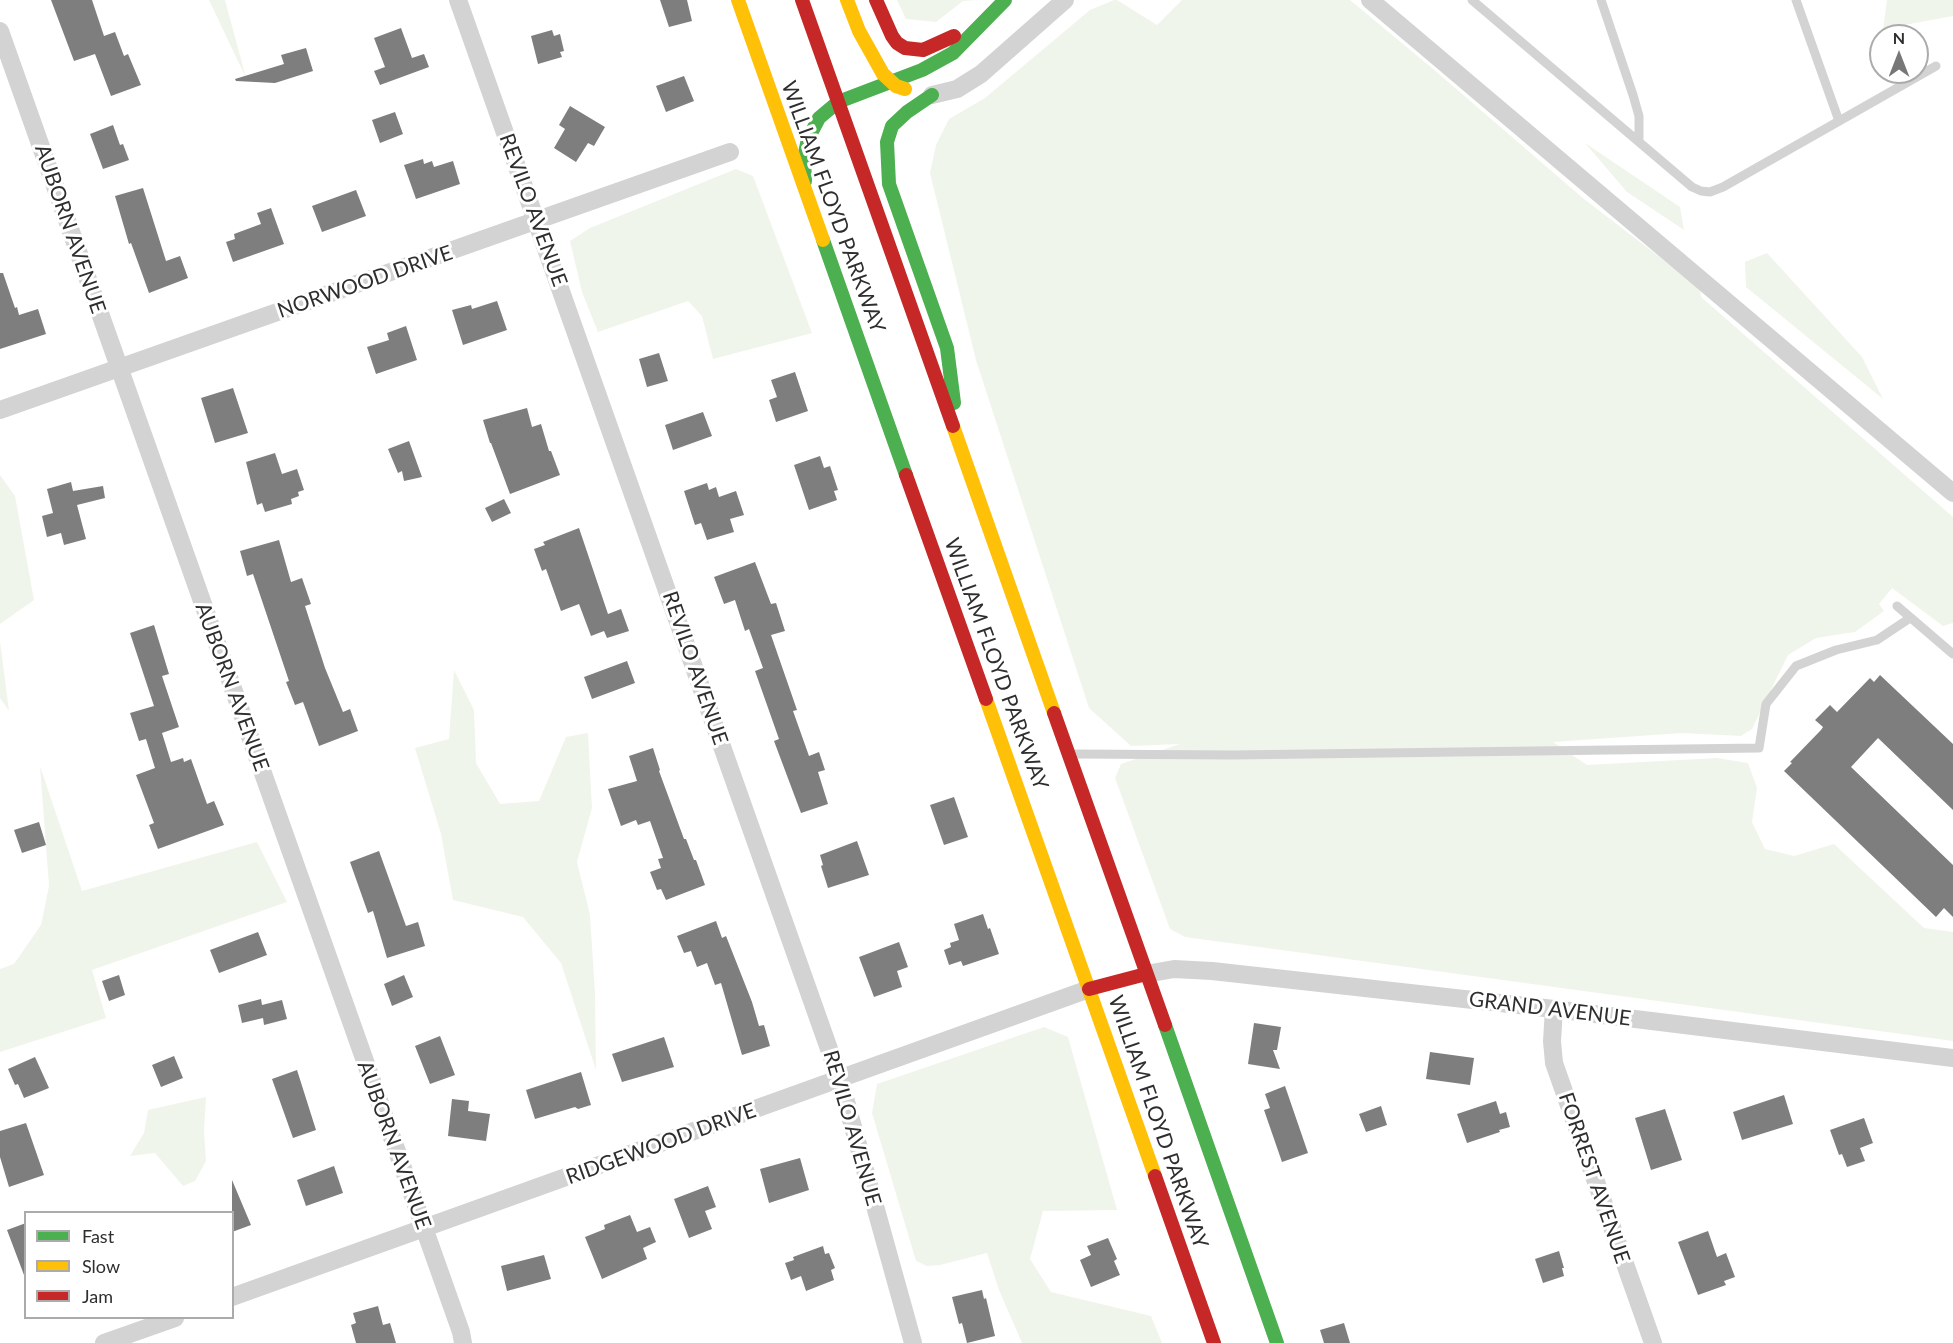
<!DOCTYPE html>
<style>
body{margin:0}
#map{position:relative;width:1953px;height:1343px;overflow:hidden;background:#fff;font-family:Lato,sans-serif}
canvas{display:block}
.legend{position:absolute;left:24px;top:1211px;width:210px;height:108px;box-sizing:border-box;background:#fff;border:2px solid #ababab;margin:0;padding:8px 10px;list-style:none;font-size:18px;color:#2e2e2e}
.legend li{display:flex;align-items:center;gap:12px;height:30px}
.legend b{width:30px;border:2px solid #ababab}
.north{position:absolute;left:1869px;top:24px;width:60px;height:60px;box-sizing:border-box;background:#fff;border:2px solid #ababab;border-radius:50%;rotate:0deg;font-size:16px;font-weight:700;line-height:24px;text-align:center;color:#2e2e2e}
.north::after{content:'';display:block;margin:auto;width:21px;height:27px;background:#777;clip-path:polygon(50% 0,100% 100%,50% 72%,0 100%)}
</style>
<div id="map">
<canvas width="1953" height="1343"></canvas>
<ul class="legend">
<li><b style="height:8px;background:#4caf50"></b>Fast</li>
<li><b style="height:8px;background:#ffc107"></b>Slow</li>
<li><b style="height:8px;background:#c62828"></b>Jam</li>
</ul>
<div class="north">N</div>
</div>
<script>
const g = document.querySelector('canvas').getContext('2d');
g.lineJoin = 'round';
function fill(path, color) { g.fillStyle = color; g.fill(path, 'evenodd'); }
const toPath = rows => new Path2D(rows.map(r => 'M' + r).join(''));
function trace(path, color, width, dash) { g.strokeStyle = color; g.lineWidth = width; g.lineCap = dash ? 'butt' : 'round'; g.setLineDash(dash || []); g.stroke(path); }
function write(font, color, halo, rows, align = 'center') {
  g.font = font + ' Lato,sans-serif'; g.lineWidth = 6; g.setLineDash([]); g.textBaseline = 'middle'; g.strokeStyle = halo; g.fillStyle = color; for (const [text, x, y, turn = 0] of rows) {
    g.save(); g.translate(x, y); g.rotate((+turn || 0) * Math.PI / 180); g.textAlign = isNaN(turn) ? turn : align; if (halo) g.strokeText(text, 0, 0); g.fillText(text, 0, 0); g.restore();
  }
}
const green = toPath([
 [209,0,225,0,246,78],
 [897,0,977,0,963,1,936,22,906,19],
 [1114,0,1117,0,1157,25,1182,0,1350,0,1432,68,1584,199,1700,288,1701,297,1953,517,1953,623,1943,626,1892,588,1879,604,1884,611,1855,632,1816,638,1788,655,1752,729,1741,736,1682,733,1553,742,1587,765,1717,758,1748,763,1757,788,1752,822,1765,849,1794,856,1834,844,1924,928,1953,932,1953,1041,1185,937,1170,929,1115,778,1121,764,1180,744,1131,746,1089,708,976,360,930,173,936,145,949,119,985,98,1090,10],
 [1887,0,1953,0,1953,16,1883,29],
 [1585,143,1680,207,1684,230,1627,192],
 [736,169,753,176,812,333,713,359,702,316,688,301,598,332,582,292,570,241,590,228],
 [1767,253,1862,357,1883,399,1746,287,1745,262],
 [0,475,15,496,34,600,0,624],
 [0,641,9,711,0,698],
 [454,670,474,710,476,763,500,804,539,801,566,737,588,733,592,808,577,862,590,915,595,993,596,1070,561,963,523,917,453,900,441,834,415,748,449,739],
 [40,766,82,891,257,842,287,902,92,970,106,1018,0,1052,0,969,14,964,41,925,49,886],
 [1044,1027,1068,1037,1117,1210,1043,1211,1030,1259,1051,1292,1151,1316,1162,1343,1022,1343,999,1290,987,1253,940,1265,927,1266,916,1261,872,1113,877,1084],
 [206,1097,204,1131,206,1161,195,1181,183,1186,155,1153,130,1156,144,1133,148,1110]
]);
const building = toPath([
 [51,0,92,0,104,36,115,32,124,56,128,54,141,85,111,96,95,54,74,61],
 [660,0,687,0,692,21,669,27],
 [401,28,412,58,424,54,429,67,380,85,374,71,385,67,374,38],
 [552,30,554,36,560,34,564,51,560,52,562,57,538,64,531,36],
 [306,48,313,71,275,83,236,81,235,79,284,64,281,55],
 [684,76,694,101,666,112,656,86],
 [570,106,605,127,594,146,588,143,576,162,554,148,565,129,559,125],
 [395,112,403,134,380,143,372,120],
 [113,125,120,145,123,144,129,160,103,169,90,134],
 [423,159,424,164,432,161,434,167,453,161,460,184,416,199,404,165],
 [143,188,166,261,180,256,188,278,149,293,131,243,129,244,115,196],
 [356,190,366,216,322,232,312,206],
 [271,208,284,244,233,262,226,242,235,239,234,234,261,224,257,213],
 [0,273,3,273,15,308,17,307,19,315,38,309,46,334,0,349],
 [497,301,507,330,463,345,452,310,471,305,472,309],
 [406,326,417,360,376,374,367,347,389,340,387,333],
 [659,353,668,381,647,387,639,359],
 [795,372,808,411,776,422,769,400,777,397,771,380],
 [233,388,248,433,215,443,201,398],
 [527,408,532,427,541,424,549,451,551,451,560,475,510,494,491,443,490,443,483,420],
 [703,412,712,436,673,450,665,425],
 [409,441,422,477,404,481,402,471,398,473,388,449],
 [275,453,282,474,297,469,304,490,298,492,299,496,291,499,292,504,265,512,262,503,257,505,246,462],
 [820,456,824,468,830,466,838,490,834,491,837,500,809,510,794,465],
 [71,482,73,491,103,486,105,498,77,505,86,539,64,545,61,533,47,537,42,516,53,513,47,489],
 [707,483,709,490,716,487,719,497,736,491,744,515,730,519,734,532,707,540,701,523,695,525,684,491],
 [504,499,511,513,492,522,485,508],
 [579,528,608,614,621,609,629,631,607,638,604,631,591,636,579,604,561,611,546,569,542,571,534,549,545,545,543,542],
 [279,540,291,582,302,578,311,604,305,606,325,668,343,712,350,709,358,731,319,746,303,702,295,705,286,682,289,681,253,574,247,576,240,551],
 [755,562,771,604,776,603,785,631,771,635,797,710,793,711,809,756,819,752,825,770,818,772,828,804,801,813,774,741,779,739,755,671,763,668,749,629,745,631,735,600,724,604,714,577],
 [154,625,169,674,162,676,179,727,162,733,171,762,183,758,184,762,191,759,207,804,214,801,224,825,158,849,149,825,154,823,136,775,155,768,146,739,139,741,130,713,154,706,130,633],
 [627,661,635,683,592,699,584,677],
 [1880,675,1953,744,1953,810,1878,738,1851,767,1953,865,1953,917,1944,908,1936,917,1784,771,1792,763,1790,762,1821,730,1823,727,1815,720,1830,705,1837,712,1870,678,1874,682],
 [653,748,660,770,659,771,684,839,686,839,694,860,696,860,705,885,666,900,661,889,657,890,650,872,661,868,658,859,663,858,650,821,638,825,636,820,621,826,608,789,637,781,629,756],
 [954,797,968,837,944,845,930,805],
 [39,822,46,845,22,853,14,830],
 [857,841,869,875,828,888,821,866,823,865,820,855],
 [379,851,406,926,418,922,425,946,387,958,373,911,368,913,350,862],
 [983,914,988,929,990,928,999,954,963,966,961,961,949,965,944,950,951,947,950,943,959,940,954,924],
 [716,921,722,938,726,936,752,1002,759,1026,764,1025,770,1046,742,1055,721,983,715,985,707,963,697,967,691,951,684,953,677,936],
 [258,932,267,955,219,973,210,950],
 [899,942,908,967,897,971,902,987,874,997,859,957],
 [119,975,125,995,109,1001,102,981],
 [404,975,413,997,392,1006,384,984],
 [261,999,262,1005,282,1000,287,1019,264,1025,263,1018,242,1023,238,1005],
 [1254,1023,1281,1027,1277,1050,1273,1050,1280,1069,1248,1064],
 [440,1036,455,1075,430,1084,415,1046],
 [664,1037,674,1067,622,1082,612,1054],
 [1430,1052,1474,1058,1470,1085,1426,1079],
 [174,1056,183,1078,161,1087,152,1065],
 [35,1057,49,1088,24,1098,18,1084,15,1085,8,1069],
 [297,1070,316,1130,293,1138,272,1079],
 [581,1072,591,1105,578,1109,575,1107,535,1119,526,1090],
 [1285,1086,1308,1153,1282,1162,1264,1110,1270,1108,1265,1094],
 [1784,1095,1793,1124,1742,1140,1733,1112],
 [452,1099,469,1101,468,1111,490,1114,486,1141,448,1136],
 [1496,1101,1500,1114,1506,1112,1510,1127,1499,1130,1500,1132,1467,1143,1457,1114],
 [1381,1106,1387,1125,1366,1132,1359,1114],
 [1665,1109,1682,1160,1651,1170,1635,1118],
 [1864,1118,1873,1143,1860,1148,1865,1161,1847,1167,1842,1154,1839,1155,1830,1130],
 [26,1123,44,1175,9,1187,0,1157,0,1131],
 [800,1158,809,1190,769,1203,760,1169],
 [334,1166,343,1193,306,1206,297,1180],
 [232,1180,251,1225,232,1232],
 [708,1186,716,1207,705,1211,712,1229,689,1238,674,1199],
 [630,1215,637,1232,650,1227,656,1242,643,1248,647,1259,602,1279,585,1237,605,1229,604,1225],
 [26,1223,26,1275,24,1275,7,1230],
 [1708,1231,1717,1257,1726,1253,1735,1277,1724,1281,1726,1285,1698,1295,1678,1242],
 [1108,1238,1117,1259,1114,1261,1120,1275,1091,1287,1080,1260,1091,1255,1087,1246],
 [823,1246,825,1254,829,1253,835,1268,831,1270,834,1280,806,1291,801,1276,791,1280,785,1263,794,1260,793,1257],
 [1559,1251,1564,1268,1562,1268,1564,1276,1543,1283,1535,1259],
 [544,1255,551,1279,507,1291,501,1266],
 [982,1290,984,1299,986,1298,995,1336,967,1343,962,1323,959,1324,952,1297],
 [378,1306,383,1325,390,1323,396,1343,356,1343,351,1325,356,1323,353,1313],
 [1344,1323,1350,1343,1324,1343,1320,1330]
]);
const lane = toPath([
 [1472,0,1639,142],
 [1601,0,1633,95,1639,116,1639,142,1692,187,1701,191,1710,192,1723,187,1936,66],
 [1796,0,1839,121],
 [1897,606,1953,654],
 [1075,754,1233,755,1759,748,1766,704,1796,666,1836,650,1877,640,1910,618]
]);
const street = toPath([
 [458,0,840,1080,913,1343],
 [1370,0,1953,493],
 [0,31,461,1332,463,1343],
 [932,95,957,89,981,74,1065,0],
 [0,410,730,152],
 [1146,974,1174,969,1212,971,1554,1009,1953,1058],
 [1554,1009,1552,1041,1554,1063,1653,1343],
 [232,1297,1089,989],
 [104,1343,175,1318]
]);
const fast = toPath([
 [932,95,907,112,892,126,887,142,889,184,947,348,954,403],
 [805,181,804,158,808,139,819,118,838,102,922,70,953,53,1005,0],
 [823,240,906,475],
 [1165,1025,1277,1343]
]);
const slow = toPath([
 [738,0,823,240],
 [847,0,859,31,883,74,896,86,905,89],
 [953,426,1054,713],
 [986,699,1155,1176]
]);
const jam = toPath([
 [802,0,953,426],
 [876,0,892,36,897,43,905,48,923,50,954,36],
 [906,475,986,699],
 [1054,713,1165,1025],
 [1089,989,1146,974],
 [1155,1176,1214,1343]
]);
const streetNames = [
 ["WILLIAM FLOYD PARKWAY",833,207,70],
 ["REVILO AVENUE",533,210,70],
 ["AUBORN AVENUE",70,229,71],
 ["NORWOOD DRIVE",365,282,-19],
 ["WILLIAM FLOYD PARKWAY",996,664,70],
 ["REVILO AVENUE",695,668,71],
 ["AUBORN AVENUE",232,687,70],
 ["GRAND AVENUE",1550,1009,7],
 ["WILLIAM FLOYD PARKWAY",1158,1122,71],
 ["REVILO AVENUE",852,1128,74],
 ["RIDGEWOOD DRIVE",661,1144,-20],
 ["AUBORN AVENUE",394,1145,70],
 ["FORREST AVENUE",1594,1178,71]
];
fill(green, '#f0f5eb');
fill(building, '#7e7e7e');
trace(lane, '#d3d3d3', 9);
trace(street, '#d3d3d3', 18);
trace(fast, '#4caf50', 14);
trace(slow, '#ffc107', 14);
trace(jam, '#c62828', 14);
write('21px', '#2e2e2e', '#fff', streetNames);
</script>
